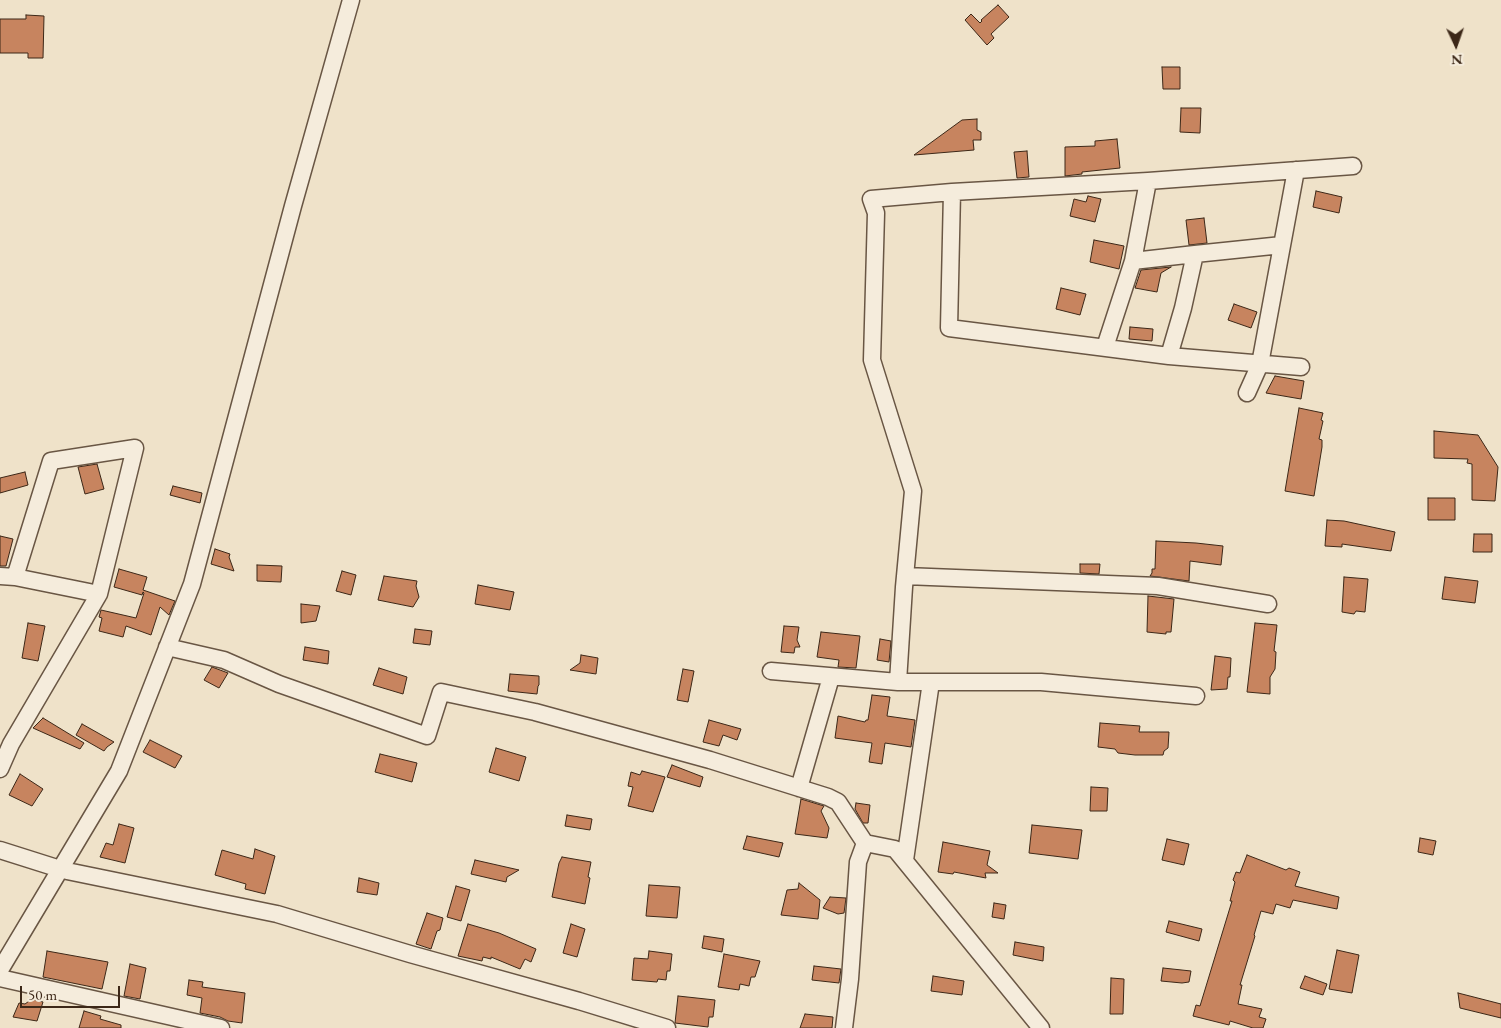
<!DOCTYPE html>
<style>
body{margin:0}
#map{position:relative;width:1501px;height:1028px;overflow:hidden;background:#efe2c9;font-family:"EB Garamond",serif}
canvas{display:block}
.north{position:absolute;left:1431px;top:20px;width:50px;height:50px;-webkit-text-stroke:4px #f5ecdc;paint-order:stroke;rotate:177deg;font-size:14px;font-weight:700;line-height:20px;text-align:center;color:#3c2717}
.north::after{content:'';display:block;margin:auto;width:18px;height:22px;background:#3c2717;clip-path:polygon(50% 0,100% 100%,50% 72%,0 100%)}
.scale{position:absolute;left:20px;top:986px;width:100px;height:22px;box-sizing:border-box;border:2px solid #3c2717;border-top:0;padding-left:6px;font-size:15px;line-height:18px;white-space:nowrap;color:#3c2717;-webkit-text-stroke:4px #f5ecdc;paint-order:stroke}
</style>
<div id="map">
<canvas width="1501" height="1028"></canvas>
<div class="north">N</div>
<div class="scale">50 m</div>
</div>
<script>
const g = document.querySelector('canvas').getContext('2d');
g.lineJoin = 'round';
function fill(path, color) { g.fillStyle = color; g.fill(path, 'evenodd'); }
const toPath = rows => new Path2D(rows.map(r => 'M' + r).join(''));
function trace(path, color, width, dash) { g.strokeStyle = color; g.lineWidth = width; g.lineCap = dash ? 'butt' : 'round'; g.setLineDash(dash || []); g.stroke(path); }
const building = toPath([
 [998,5,1009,17,991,34,994,38,987,45,965,20,971,14,980,23,982,21,981,20,998,5],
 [26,15,44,16,43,58,28,58,28,53,0,53,0,19,26,19,26,15],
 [1162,67,1180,67,1180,89,1163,89,1162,67],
 [1181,108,1201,108,1200,133,1180,132,1181,108],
 [977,119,977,130,981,132,981,140,973,140,974,150,914,155,962,120,977,119],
 [1117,139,1120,168,1082,172,1082,174,1065,176,1065,147,1095,146,1095,141,1117,139],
 [1027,151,1029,177,1017,178,1014,152,1027,151],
 [1316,191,1342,197,1339,213,1313,207,1316,191],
 [1088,196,1101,199,1095,222,1070,216,1074,199,1086,202,1088,196],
 [1204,218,1207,243,1189,245,1186,220,1204,218],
 [1094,240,1124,246,1119,269,1090,262,1094,240],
 [1171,267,1161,273,1157,292,1135,288,1141,270,1171,267],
 [1061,288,1086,294,1080,315,1056,309,1061,288],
 [1234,304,1257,312,1251,328,1228,320,1234,304],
 [1130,327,1153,329,1152,341,1129,339,1130,327],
 [1275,376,1304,381,1301,399,1266,393,1275,376],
 [1299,408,1323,413,1321,420,1323,421,1319,439,1322,440,1322,447,1314,496,1285,491,1299,408],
 [1434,431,1478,435,1498,467,1495,501,1472,500,1472,464,1467,463,1468,459,1434,458,1434,431],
 [97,464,104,489,85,494,78,467,97,464],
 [25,472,28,485,0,493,0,478,25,472],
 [173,486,202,493,200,503,170,495,173,486],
 [1428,498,1455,498,1455,520,1428,520,1428,498],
 [1327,520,1344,521,1395,532,1391,551,1342,544,1342,547,1325,546,1327,520],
 [1474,534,1492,534,1492,552,1473,552,1474,534],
 [0,536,13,539,6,566,0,566,0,536],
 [1156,541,1196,543,1223,546,1221,565,1190,561,1189,581,1150,576,1152,573,1152,569,1155,569,1156,541],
 [215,549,230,554,229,557,234,571,211,564,215,549],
 [1080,564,1100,564,1099,574,1080,573,1080,564],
 [257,565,282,566,281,582,257,581,257,565],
 [119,569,147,577,143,590,175,601,169,615,160,607,151,635,126,626,123,637,99,631,102,618,99,617,101,610,136,618,144,593,143,592,142,595,114,587,119,569],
 [342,571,356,575,351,595,336,591,342,571],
 [384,576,417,581,416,586,419,597,413,607,378,600,384,576],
 [1344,577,1368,579,1365,612,1356,611,1354,614,1342,612,1344,577],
 [1445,577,1478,581,1475,603,1442,599,1445,577],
 [478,585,514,592,510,610,475,604,478,585],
 [1148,596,1174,599,1171,632,1166,632,1166,634,1147,632,1148,596],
 [301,604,320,606,316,621,301,623,301,604],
 [28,623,45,626,38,661,22,658,28,623],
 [1255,623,1277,625,1274,651,1276,652,1275,669,1270,677,1270,694,1247,692,1255,623],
 [784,626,799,627,797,640,800,647,795,647,794,653,781,652,784,626],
 [415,629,432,631,430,645,413,643,415,629],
 [821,632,860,636,856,668,838,667,839,660,817,657,821,632],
 [880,639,891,641,889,662,877,660,880,639],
 [305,647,329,651,328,664,303,660,305,647],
 [581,655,598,658,596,674,570,670,580,663,581,655],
 [1215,656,1231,658,1230,677,1228,677,1227,689,1211,690,1215,656],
 [212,667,228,673,219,688,204,680,212,667],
 [379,668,407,677,403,694,373,685,379,668],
 [683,669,694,671,688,702,677,700,683,669],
 [510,674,539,676,539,685,538,686,537,694,508,691,510,674],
 [872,695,890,697,887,716,915,720,911,747,885,743,882,764,869,762,872,743,835,738,838,716,865,722,866,720,868,720,872,695],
 [43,718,84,743,80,749,33,728,43,718],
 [709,720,741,729,737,740,723,735,719,746,703,742,709,720],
 [1100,723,1140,726,1139,732,1169,732,1168,748,1164,751,1163,755,1135,755,1118,753,1115,749,1098,747,1100,723],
 [82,724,114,742,107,747,104,751,76,735,82,724],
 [150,740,182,756,175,768,143,752,150,740],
 [496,748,526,757,519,781,489,772,496,748],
 [380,754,417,763,412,782,375,772,380,754],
 [672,765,703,777,700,787,667,777,672,765],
 [642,771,665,777,653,812,628,806,633,787,628,786,631,772,640,775,642,771],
 [20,774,43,789,32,806,9,795,20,774],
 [1091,787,1108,788,1107,811,1090,811,1091,787],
 [801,799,824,806,821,811,829,828,827,838,795,834,801,799],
 [856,803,870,805,868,823,863,823,855,809,856,803],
 [567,815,592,819,590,830,565,826,567,815],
 [119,824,134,828,125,863,100,857,106,843,113,845,119,824],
 [1032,825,1082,830,1078,859,1029,853,1032,825],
 [747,836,783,843,779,857,743,849,747,836],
 [1420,838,1436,841,1433,855,1418,852,1420,838],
 [1167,839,1189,844,1184,865,1162,860,1167,839],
 [943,842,990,851,987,865,998,873,985,873,986,878,954,872,953,874,938,872,943,842],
 [255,849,275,856,265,894,245,889,246,884,215,875,222,850,253,859,255,849],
 [1247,855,1286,870,1289,868,1300,872,1295,886,1339,897,1337,909,1293,900,1290,908,1276,904,1273,914,1261,911,1254,935,1255,936,1240,985,1242,985,1238,1004,1262,1009,1259,1017,1266,1019,1263,1028,1253,1028,1230,1021,1229,1025,1193,1016,1196,1005,1200,1006,1232,901,1230,901,1235,882,1233,880,1236,872,1240,873,1247,855],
 [562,857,591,862,588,877,590,878,585,904,552,897,559,863,562,857],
 [475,860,519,870,507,877,506,882,471,874,475,860],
 [359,878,379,883,377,895,357,892,359,878],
 [799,883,820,900,818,919,781,915,787,890,798,889,799,883],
 [649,885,680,887,677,918,646,916,649,885],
 [456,886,470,890,461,921,447,917,456,886],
 [830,897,846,898,844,913,838,914,823,908,830,897],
 [994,903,1006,905,1004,919,992,917,994,903],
 [427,913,443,918,440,930,437,931,431,949,416,944,427,913],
 [1169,921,1202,929,1199,941,1166,932,1169,921],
 [468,924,499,933,536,949,531,962,525,959,520,969,491,957,491,959,483,957,482,961,458,956,468,924],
 [571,924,585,929,577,957,563,953,571,924],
 [704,936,724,939,722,952,702,948,704,936],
 [1015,942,1044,947,1043,961,1013,955,1015,942],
 [1337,950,1359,955,1352,993,1329,989,1337,950],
 [47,951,108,962,102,989,43,977,47,951],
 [649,951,672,954,670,971,667,971,666,980,658,979,657,982,632,980,634,958,648,959,649,951],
 [724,954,760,961,755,977,751,977,749,986,740,984,739,990,718,987,724,954],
 [130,964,146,968,140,999,124,996,130,964],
 [814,966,841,969,839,983,812,980,814,966],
 [1163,968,1191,971,1189,982,1182,983,1161,981,1163,968],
 [933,976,964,981,962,995,931,991,933,976],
 [1305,976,1327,984,1323,995,1300,988,1305,976],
 [1111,978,1124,979,1123,1014,1110,1014,1111,978],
 [189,980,203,982,202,987,245,993,242,1023,228,1021,220,1017,200,1013,202,998,187,995,189,980],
 [1458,993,1501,1004,1501,1018,1460,1008,1458,993],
 [678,996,715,1000,713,1017,709,1017,708,1027,675,1023,678,996],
 [32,999,43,1002,37,1021,13,1017,19,1003,25,1004,32,999],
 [84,1011,101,1016,100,1019,121,1025,121,1028,79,1028,84,1011],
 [805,1014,833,1017,832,1028,800,1028,805,1014]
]);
const minor = toPath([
 [952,192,949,328,1169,356,1301,367],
 [1133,261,1148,181],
 [1105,347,1133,261,1195,254],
 [1169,356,1183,308,1195,254,1282,245],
 [1247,393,1260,364,1296,170],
 [0,576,15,577,99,594],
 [905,576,1158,586,1268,604],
 [167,647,224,660,279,684,427,736,441,692,535,712,710,760,828,797,838,802,865,843,895,849,1041,1028],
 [771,671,898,682,1041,682,1196,696],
 [898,682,904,587,913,491,872,360,876,213,871,199,952,192,1148,181,1353,166],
 [0,769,11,744,99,594,135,448,51,461,15,577],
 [799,788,831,677],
 [0,850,60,869],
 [905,860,931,682],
 [67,871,277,914,410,954,579,1001,667,1028],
 [0,970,119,771,192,584,293,206,351,0],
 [0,978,221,1028],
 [844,1028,850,979,858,862,865,843]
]);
fill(building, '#c7845f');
trace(building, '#3c2717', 1);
trace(minor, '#695644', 19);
trace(minor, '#f5ecdc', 16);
</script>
